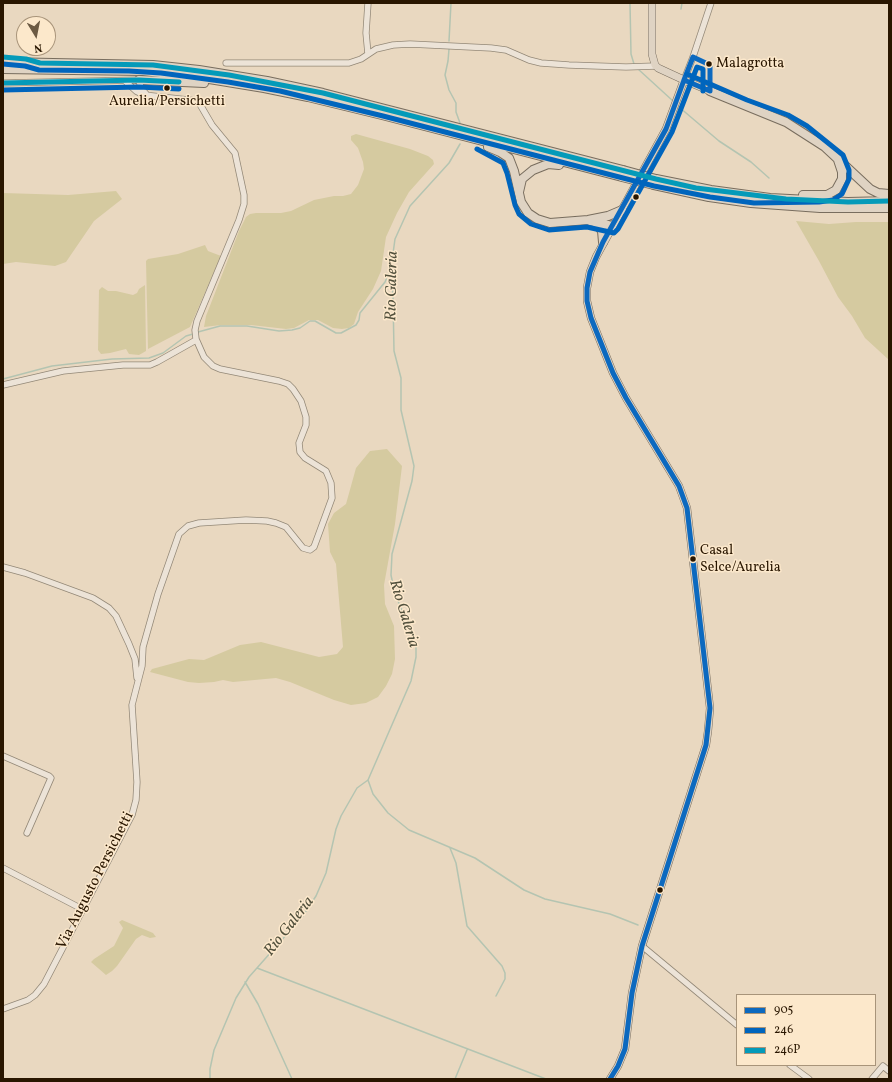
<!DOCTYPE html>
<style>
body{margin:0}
#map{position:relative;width:892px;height:1082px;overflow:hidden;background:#e9d8c0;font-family:Vollkorn,serif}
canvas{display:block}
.frame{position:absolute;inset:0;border:4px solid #291600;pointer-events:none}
.legend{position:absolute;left:736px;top:994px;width:140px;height:72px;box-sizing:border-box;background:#fce8cb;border:1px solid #a8947a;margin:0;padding:5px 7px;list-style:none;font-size:12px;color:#291600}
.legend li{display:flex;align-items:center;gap:8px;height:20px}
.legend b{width:20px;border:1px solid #a8947a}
.north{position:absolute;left:16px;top:16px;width:40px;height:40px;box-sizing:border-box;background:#fce8cb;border:1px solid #a8947a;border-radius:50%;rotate:170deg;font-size:11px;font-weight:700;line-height:16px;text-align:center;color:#291600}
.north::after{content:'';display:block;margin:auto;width:14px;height:18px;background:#6c5a43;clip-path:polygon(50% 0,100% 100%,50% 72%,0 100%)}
</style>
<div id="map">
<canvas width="892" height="1082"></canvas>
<div class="frame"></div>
<ul class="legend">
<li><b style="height:5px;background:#0c69bf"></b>905</li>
<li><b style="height:5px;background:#0065bd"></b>246</li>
<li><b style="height:5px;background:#049ab9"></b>246P</li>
</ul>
<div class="north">N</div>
</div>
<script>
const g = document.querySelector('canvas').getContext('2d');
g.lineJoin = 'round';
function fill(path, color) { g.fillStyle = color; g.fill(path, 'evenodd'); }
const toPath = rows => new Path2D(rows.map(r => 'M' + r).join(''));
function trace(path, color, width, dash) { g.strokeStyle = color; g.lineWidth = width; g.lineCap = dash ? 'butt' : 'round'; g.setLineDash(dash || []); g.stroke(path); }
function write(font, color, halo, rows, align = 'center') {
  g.font = font + ' Vollkorn,serif'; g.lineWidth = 3; g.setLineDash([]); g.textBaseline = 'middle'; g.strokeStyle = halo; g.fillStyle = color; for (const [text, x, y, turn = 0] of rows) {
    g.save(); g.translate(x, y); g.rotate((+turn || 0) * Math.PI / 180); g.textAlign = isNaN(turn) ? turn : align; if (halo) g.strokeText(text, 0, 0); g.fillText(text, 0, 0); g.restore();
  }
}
const green = toPath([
 [356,134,410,149,428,156,433,160,434,164,409,192,397,213,386,237,381,271,373,289,358,312,354,324,349,328,342,329,333,328,318,320,309,320,294,328,286,329,251,325,221,325,204,327,206,316,239,231,246,217,250,214,256,213,281,213,291,211,314,200,334,196,343,196,351,194,358,185,364,169,363,162,358,148,351,140,351,136],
 [116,191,122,199,94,221,66,262,55,266,16,262,3,264,3,193,68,195],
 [796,221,829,224,856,222,889,222,889,360,865,338,852,316,838,297,819,261],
 [205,245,208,251,221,256,190,327,148,349,146,261,148,259,178,254],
 [145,285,146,351,139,355,129,354,126,349,110,353,101,354,98,350,99,290,102,287,108,291,116,291,133,295,137,293,139,289],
 [387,449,402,466,395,524,384,585,385,604,394,626,395,659,392,674,386,686,378,697,366,703,351,705,334,700,290,682,276,678,233,682,223,680,214,682,199,683,188,682,150,672,152,669,189,659,204,660,240,645,261,642,319,657,337,654,343,647,336,564,330,552,328,524,334,513,346,504,356,468,370,451],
 [122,920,153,933,156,937,150,938,142,935,136,939,117,966,112,971,106,975,91,962,94,959,114,946,123,928,119,922]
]);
const stream = toPath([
 [630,3,631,54,634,64],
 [681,9,682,3],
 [449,41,451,3],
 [449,49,448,61,445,75,449,90,456,103,456,112,460,123],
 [638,69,673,101],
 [679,107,719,141,751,162,769,178],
 [198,332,220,326,247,326,279,331,292,330,300,328,310,321,315,321,336,333,341,333,356,325,359,320,360,313,385,282,390,270],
 [3,379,52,366,112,359,149,358,163,353,186,336,193,334],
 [368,780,373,794,388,813,409,830,475,858,524,890,545,899,610,914,638,925],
 [450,848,456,863,467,926,502,966,505,973,505,979,496,996],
 [257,968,546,1079],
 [245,982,258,1004,292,1079],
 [210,1079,210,1069,214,1050,236,998,249,977,302,917,316,896,326,873,336,829,341,816,357,788,368,780,411,681,416,657,416,643,395,594,391,575,392,554,412,481,414,466,401,410,401,378,394,351,393,296,391,268,395,239,410,206,449,163,460,144],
 [455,1079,467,1050]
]);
const minor = toPath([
 [368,54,366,33,368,3],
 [226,63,349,63,361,59,376,49,393,45,410,44,491,48,506,50,529,60,541,63,569,65,626,67,656,66],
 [684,80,693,57,711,3],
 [3,83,139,80,141,88,147,95],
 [3,385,63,371,123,365,150,365,157,362,196,340],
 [3,567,25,573,93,598,109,608,116,616,129,644,135,659,137,678],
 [3,756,49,776,51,778,27,833],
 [3,868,82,909],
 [642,946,737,1025],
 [3,1009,28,1000,35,995,44,984,132,815,136,800,137,782,132,705,142,666,143,647,158,594,179,534,188,526,199,523,246,520,267,521,276,523,286,527,303,548,310,550,314,547,332,498,331,483,326,471,305,458,300,452,299,443,306,425,306,417,301,401,293,389,288,384,279,381,220,369,213,366,204,357,196,339,195,330,197,321,239,220,244,204,244,195,235,153,212,125,198,101,144,95,136,91,125,81],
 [790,1065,809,1079],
 [872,1079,883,1066,889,1071]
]);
const major = toPath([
 [652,3,652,54,655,65,658,68,684,80,710,91],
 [610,1079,618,1066,625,1049,632,993,642,946,706,745,708,731,710,708,687,508,679,486,626,398,613,373,591,318,587,301,587,288,590,272,596,257,666,129,684,80]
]);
const highway = toPath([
 [3,62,153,65,199,70,267,81,323,93,623,170],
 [3,69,143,71,197,77,264,88,308,97,382,115,622,177],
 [139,80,204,83],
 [710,91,786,122,825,147,870,189,878,193,889,194],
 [488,147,500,152,509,158,514,171,521,202,528,213,537,219,550,223,588,220,608,216,622,210],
 [656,179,711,190,770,198,848,202,889,201],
 [654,185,709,197,751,203,820,208,889,208],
 [519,192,522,179,533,170,548,164,559,165],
 [803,195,827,195,836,190,842,179,842,172,838,160],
 [590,221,612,226],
 [596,223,602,231,603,242]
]);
const highwayBridge = toPath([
 [623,170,656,179],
 [622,177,654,185]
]);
const bus1 = toPath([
 [693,57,710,65,710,91,684,80,693,57],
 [610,1079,618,1066,625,1049,632,993,642,946,706,745,710,708,687,508,679,486,626,398,613,373,591,318,587,301,587,288,590,272,603,242,666,129,684,80]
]);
const bus2 = toPath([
 [3,64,25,66,39,70,129,71,161,73,228,82,280,91,383,116,654,186,710,197,754,203,819,202,833,200,842,194,849,179,849,170,843,155,807,126,788,115,747,100,687,74],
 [3,90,139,87,179,89],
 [477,149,503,163,507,173,515,205,519,214,531,224,549,230,587,227,614,233,618,229,672,132,697,67,703,69,703,91]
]);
const bus3 = toPath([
 [3,57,26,59,40,63,153,65,229,75,323,93,656,179,696,188,786,199,848,202,889,201],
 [3,83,139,80,179,82]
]);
const markers = [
 [709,64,3.5,"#291600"],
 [167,88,3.5,"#291600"],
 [636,197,3.5,"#291600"],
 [693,559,3.5,"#291600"],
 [660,890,3.5,"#291600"]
];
const busNames = [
 ["Malagrotta",716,64],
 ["Aurelia/Persichetti",167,102,"center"],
 ["Casal",700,551],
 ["Selce/Aurelia",700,568]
];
const streetNames = [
 ["Via Augusto Persichetti",96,881,-63]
];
const waterNames = [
 ["Rio Galeria",393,286,-89],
 ["Rio Galeria",403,614,73],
 ["Rio Galeria",290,927,-52]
];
fill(green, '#d5caa0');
trace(stream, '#b4c4b1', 1.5);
trace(minor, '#938877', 7);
trace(major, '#786d5e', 8);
trace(highway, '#786d5e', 10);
trace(minor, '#ece3d7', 5.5);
trace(major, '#dfd3c3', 7);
trace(highway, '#dfd3c3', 8);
trace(highwayBridge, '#786d5e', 10, []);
trace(highwayBridge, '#dfd3c3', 8);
trace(bus1, '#0c69bf', 5);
trace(bus2, '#0065bd', 5);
trace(bus3, '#049ab9', 5);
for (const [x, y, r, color] of markers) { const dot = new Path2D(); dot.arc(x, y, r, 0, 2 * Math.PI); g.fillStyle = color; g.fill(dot); trace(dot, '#fce8cb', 1.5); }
write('14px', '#291600', '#fce8cb', busNames, 'left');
write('15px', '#291600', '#fce8cb', streetNames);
write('italic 16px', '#52503c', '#fce8cb', waterNames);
</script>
